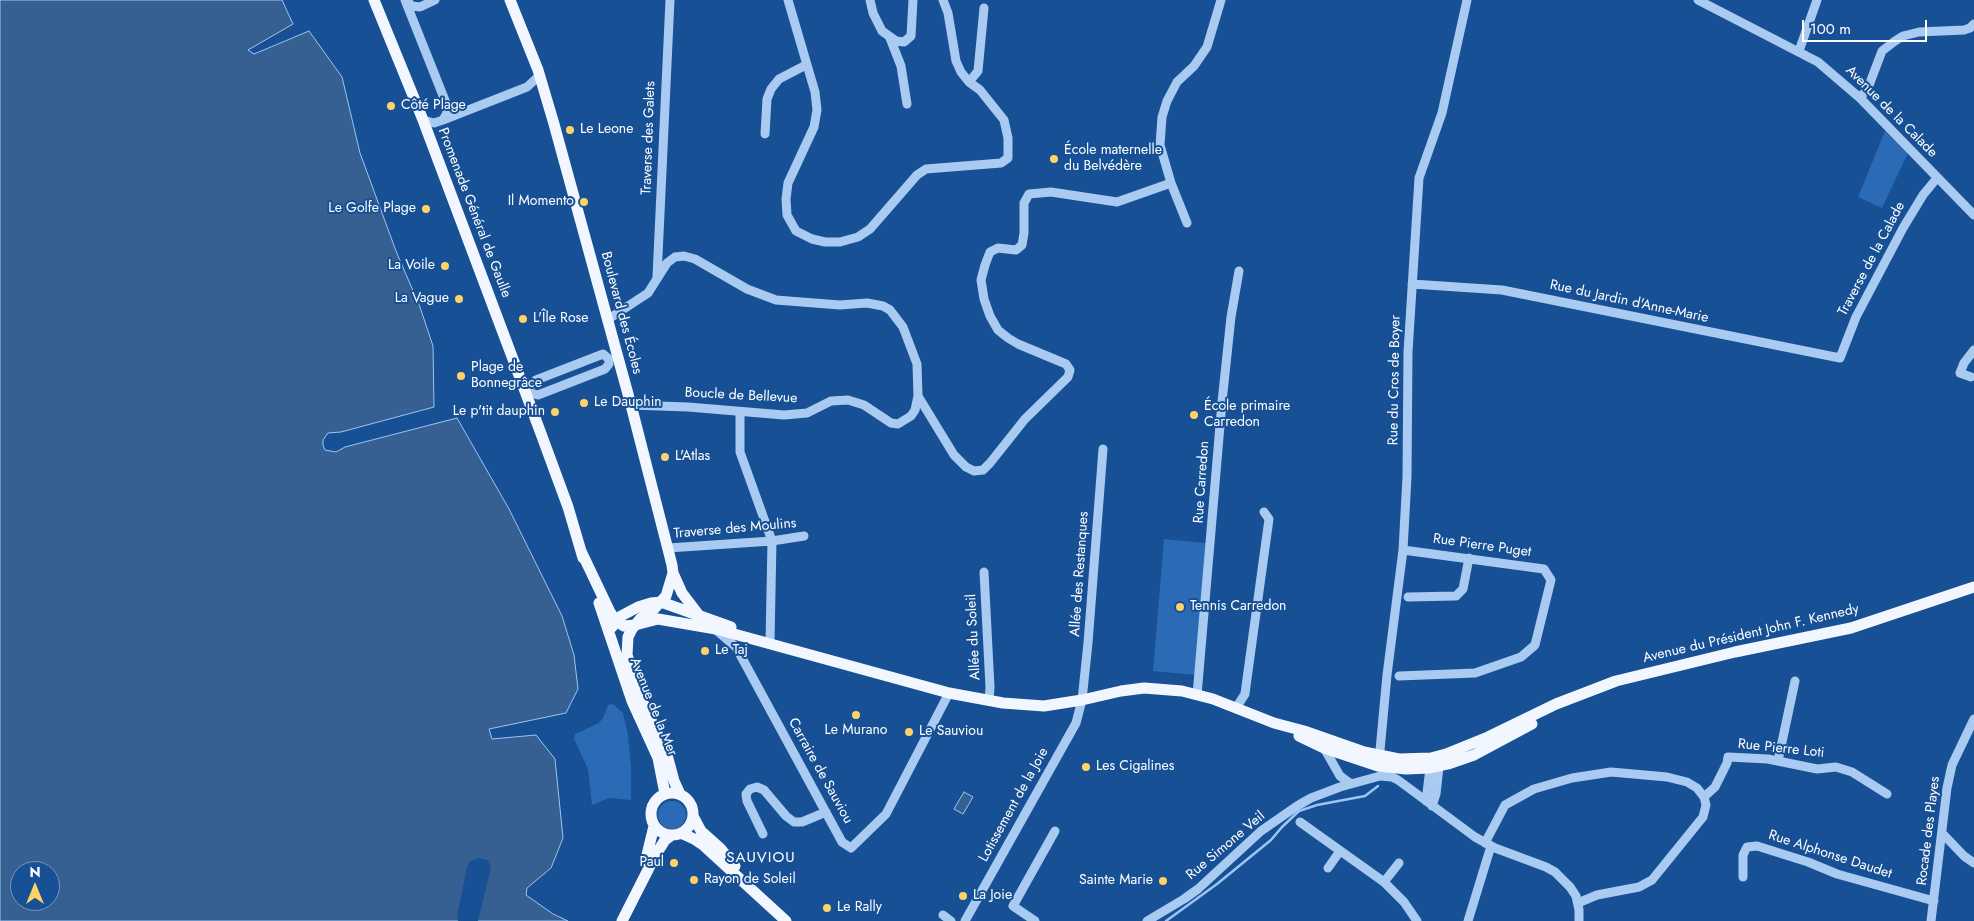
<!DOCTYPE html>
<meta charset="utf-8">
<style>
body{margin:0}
#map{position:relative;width:1974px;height:921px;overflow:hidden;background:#175095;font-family:Jost,sans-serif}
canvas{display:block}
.north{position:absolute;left:10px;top:861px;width:50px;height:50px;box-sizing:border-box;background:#175095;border:1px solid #7496bf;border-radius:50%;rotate:0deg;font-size:14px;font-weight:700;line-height:20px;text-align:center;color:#fff}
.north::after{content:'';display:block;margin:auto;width:18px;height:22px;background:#ffd268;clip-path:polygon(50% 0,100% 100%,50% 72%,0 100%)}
.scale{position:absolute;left:1802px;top:20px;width:125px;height:22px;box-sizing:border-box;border:2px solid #fff;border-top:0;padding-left:6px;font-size:15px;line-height:18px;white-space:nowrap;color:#fff;-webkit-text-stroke:4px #175095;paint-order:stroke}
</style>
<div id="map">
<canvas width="1974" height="921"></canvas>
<div class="north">N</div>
<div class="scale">100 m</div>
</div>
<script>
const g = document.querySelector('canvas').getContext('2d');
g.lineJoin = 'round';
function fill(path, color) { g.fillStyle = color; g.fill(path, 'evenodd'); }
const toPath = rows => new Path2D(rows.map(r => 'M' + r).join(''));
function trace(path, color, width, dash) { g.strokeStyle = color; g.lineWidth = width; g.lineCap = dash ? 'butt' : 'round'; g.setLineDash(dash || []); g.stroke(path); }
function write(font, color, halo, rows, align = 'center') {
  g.font = font + ' Jost,sans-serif'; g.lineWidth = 4; g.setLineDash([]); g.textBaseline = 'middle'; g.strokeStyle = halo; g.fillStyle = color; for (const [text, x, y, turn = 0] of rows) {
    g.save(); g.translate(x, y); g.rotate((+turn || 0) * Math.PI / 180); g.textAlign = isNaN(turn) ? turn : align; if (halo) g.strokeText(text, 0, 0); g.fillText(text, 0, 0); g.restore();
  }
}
const green = toPath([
 [1885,131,1908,153,1882,208,1858,197],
 [1164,539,1206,543,1196,675,1153,671],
 [613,704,623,713,628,735,631,767,631,800,609,798,592,805,588,769,574,739,575,734,599,723,603,718,608,705],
 '658 815a14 14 0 1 1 28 0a14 14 0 1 1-28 0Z'
]);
const water = toPath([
 [0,0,282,0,293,24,248,50,254,54,309,31,342,77,360,153,396,251,420,307,433,346,434,407,341,432,328,433,323,440,323,445,325,450,336,452,345,447,457,418,509,509,562,616,574,655,578,689,566,713,489,729,492,739,536,735,555,759,563,838,551,868,527,888,526,895,553,914,568,921,0,921,0,0],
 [20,871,50,871,50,901,20,901,20,871],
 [964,792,973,797,963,814,954,809,964,792]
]);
const pier = toPath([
 [479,858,488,860,491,868,478,921,458,921,457,916,467,867,470,861]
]);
const stream = toPath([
 [1166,921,1217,884,1271,840,1282,827,1299,811,1317,805,1365,796,1378,786]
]);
const minor = toPath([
 [405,0,446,103,447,113,443,120,434,123,423,120],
 [406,0,412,6,420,7,435,0],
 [788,0,815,92,817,110,814,127,788,183,786,199,787,215,796,231,812,239,825,242,840,242,858,237,870,229,917,175,926,169,1001,163,1008,158,1008,138,1004,120,980,90,969,82,961,72,956,61,948,13,943,0],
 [870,0,873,13,882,31,896,41,904,42,911,36,913,0],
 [1698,0,1818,62,1860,98,1974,215],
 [890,38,901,66,907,104],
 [1799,51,1817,0],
 [969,82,978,71,984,8],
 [1860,98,1868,88,1882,51,1895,41,1903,36,1919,32,1964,30,1970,28,1974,24],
 [443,120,527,87,539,76],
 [765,134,767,99,771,89,779,79,806,65],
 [1171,183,1187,223],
 [657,277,670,0],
 [1412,284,1502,290,1840,358,1856,317,1903,228,1923,195,1937,178],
 [607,320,648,293,667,263,675,257,684,256,695,259,747,289,776,300,840,305,867,303,883,306,890,310,903,327,917,364,918,396,915,410,911,416,898,424,891,423,864,405,848,400,831,401,807,413,784,415,688,407,631,405],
 [603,354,609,359,609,364,605,369,538,395,526,392,536,380,603,354],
 [1971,377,1960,373,1964,363,1974,350],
 [918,396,954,455,966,467,974,471,983,470,990,463,1025,419,1068,377,1070,370,1066,364,1018,344,1008,338,998,330,990,316,984,299,981,280,985,265,990,252,998,248,1016,250,1022,245,1024,233,1024,203,1029,194,1051,192,1117,202,1171,183,1160,145,1162,117,1167,101,1177,82,1194,66,1207,47,1221,0],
 [740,412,740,452,772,541,770,642],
 [668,548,772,541,804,536],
 [984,572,990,687,989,701],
 [1408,597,1456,596,1463,589,1469,558],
 [716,630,736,647,842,842,851,848,886,814,949,693],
 [1399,676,1475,673,1521,657,1535,645,1551,580,1544,569,1403,550],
 [1197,695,1222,402,1231,317,1239,271],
 [1236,708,1245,694,1246,686,1269,519,1264,512],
 [1324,748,1340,776,1351,784],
 [1379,761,1387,675,1403,550,1407,477,1408,352,1419,178,1442,113,1467,0],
 [1778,761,1795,681],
 [1426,801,1430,768,1434,764],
 [1432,806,1436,794,1439,767,1435,764],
 [1300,822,1384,882,1404,902,1417,921],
 [1942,833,1964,856,1974,863],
 [763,834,747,801,746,794,750,789,757,787,764,790,786,816,794,822,802,822,826,812],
 [1485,843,1505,805,1534,789,1572,778,1611,772,1667,777,1687,782,1697,788,1704,797,1715,787,1727,763,1728,757,1768,759,1817,769,1836,767,1852,772,1887,794],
 [1328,868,1340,851],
 [1743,877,1743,855,1747,847,1757,846,1808,862,1837,874,1934,901],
 [1384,882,1399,863],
 [1578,903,1597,895,1639,887,1652,880,1703,817,1706,805,1704,797],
 [943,915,951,921],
 [965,921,1076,723,1082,700,1088,643,1103,449],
 [1035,921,1013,906,1055,831],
 [1147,921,1184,899,1198,889,1261,831,1297,806,1311,798,1340,787,1380,776,1392,777,1398,780,1475,837,1495,848,1546,867,1555,872,1570,887,1576,896,1579,910,1579,921],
 [1468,921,1491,846],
 [1931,921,1947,788,1952,765,1974,719]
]);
const major = toPath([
 [374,0,423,120,540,431,568,507,583,558],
 [510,0,538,70,554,124,631,405,672,565,673,573,666,596,653,610,641,618,632,629,628,637,627,655,640,696,667,755,674,781,680,794],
 [581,551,610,612,616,621,624,626,635,625,658,619,716,629,949,693,1003,703,1044,706,1082,700,1121,691,1144,688,1182,691,1213,699,1274,723,1304,731,1364,752,1399,759,1431,758,1446,754,1488,737,1556,704,1616,681,1735,652,1851,628,1974,587],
 [673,573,682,593,698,614],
 [599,603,632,701,658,758,665,794],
 [612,627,621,616,638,607,651,603,661,602,731,627],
 [1299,736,1324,748,1378,766,1406,769,1430,768,1448,764,1474,755,1532,724],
 '651 814a21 21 0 1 1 42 0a21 21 0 1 1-42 0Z',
 [693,816,701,831,720,848,735,866],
 [681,833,694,839,703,845,786,921],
 [645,863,654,826],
 [622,921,655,856,665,840,672,835]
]);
const markers = [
 [391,106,5,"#ffd268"],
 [570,130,5,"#ffd268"],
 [1054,159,5,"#ffd268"],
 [584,202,5,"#ffd268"],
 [426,209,5,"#ffd268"],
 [445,266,5,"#ffd268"],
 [459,299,5,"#ffd268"],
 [523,319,5,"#ffd268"],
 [461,376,5,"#ffd268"],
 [584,403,5,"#ffd268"],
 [555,412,5,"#ffd268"],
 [1194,415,5,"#ffd268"],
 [665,457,5,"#ffd268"],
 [1180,607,5,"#ffd268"],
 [705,651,5,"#ffd268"],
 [856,715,5,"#ffd268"],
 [909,732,5,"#ffd268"],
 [1086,767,5,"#ffd268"],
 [674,863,5,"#ffd268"],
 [694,880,5,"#ffd268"],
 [1163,881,5,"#ffd268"],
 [963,896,5,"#ffd268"],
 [827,908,5,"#ffd268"]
];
const poiNames = [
 ["Côté Plage",401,106],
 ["Le Leone",580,130],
 ["École maternelle",1064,151],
 ["du Belvédère",1064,167],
 ["Il Momento",574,202,"right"],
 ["Le Golfe Plage",416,209,"right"],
 ["La Voile",435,266,"right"],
 ["La Vague",449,299,"right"],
 ["L'Île Rose",533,319],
 ["Plage de",471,368],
 ["Bonnegrâce",471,384],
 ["Le Dauphin",594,403],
 ["École primaire",1204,407],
 ["Carredon",1204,423],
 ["Le p'tit dauphin",545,412,"right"],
 ["L'Atlas",675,457],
 ["Tennis Carredon",1190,607],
 ["Le Taj",715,651],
 ["Le Murano",856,731,"center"],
 ["Le Sauviou",919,732],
 ["Les Cigalines",1096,767],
 ["Paul",664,863,"right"],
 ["Rayon de Soleil",704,880],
 ["Sainte Marie",1153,881,"right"],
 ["La Joie",973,896],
 ["Le Rally",837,908]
];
const streetNames = [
 ["Avenue de la Calade",1891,112,45],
 ["Traverse des Galets",649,138,-88],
 ["Promenade Général de Gaulle",474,213,69],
 ["Traverse de la Calade",1872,259,-62],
 ["Rue du Jardin d'Anne-Marie",1629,302,12],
 ["Boulevard des Écoles",621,313,75],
 ["Rue du Cros de Boyer",1395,380,-89],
 ["Boucle de Bellevue",741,396,3],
 ["Rue Carredon",1202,482,-86],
 ["Traverse des Moulins",735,529,-5],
 ["Rue Pierre Puget",1482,546,8],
 ["Allée des Restanques",1080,574,-86],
 ["Avenue du Président John F. Kennedy",1751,634,-13],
 ["Allée du Soleil",974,637,-93],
 ["Avenue de la Mer",653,707,68],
 ["Rue Pierre Loti",1781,749,6],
 ["Carraire de Sauviou",820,771,61],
 ["Lotissement de la Joie",1014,805,-61],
 ["Rocade des Playes",1929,831,-83],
 ["Rue Simone Veil",1226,846,-40],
 ["Rue Alphonse Daudet",1830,855,18]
];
const neighbourhoodNames = [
 ["SAUVIOU",761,858]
];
fill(green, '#2b6ab4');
fill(water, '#376092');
trace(water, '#9bc5f3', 1);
fill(pier, '#175095');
trace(stream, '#9bc5f3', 2.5);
trace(minor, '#a9caf1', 9);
trace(major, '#f2f7ff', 11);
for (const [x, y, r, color] of markers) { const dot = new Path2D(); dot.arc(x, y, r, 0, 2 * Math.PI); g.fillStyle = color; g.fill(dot); trace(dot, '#175095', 2); }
write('14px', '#fff', '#175095', poiNames, 'left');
write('14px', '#fff', '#175095', streetNames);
g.letterSpacing = '1px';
write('15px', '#fff', '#175095', neighbourhoodNames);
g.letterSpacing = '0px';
</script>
